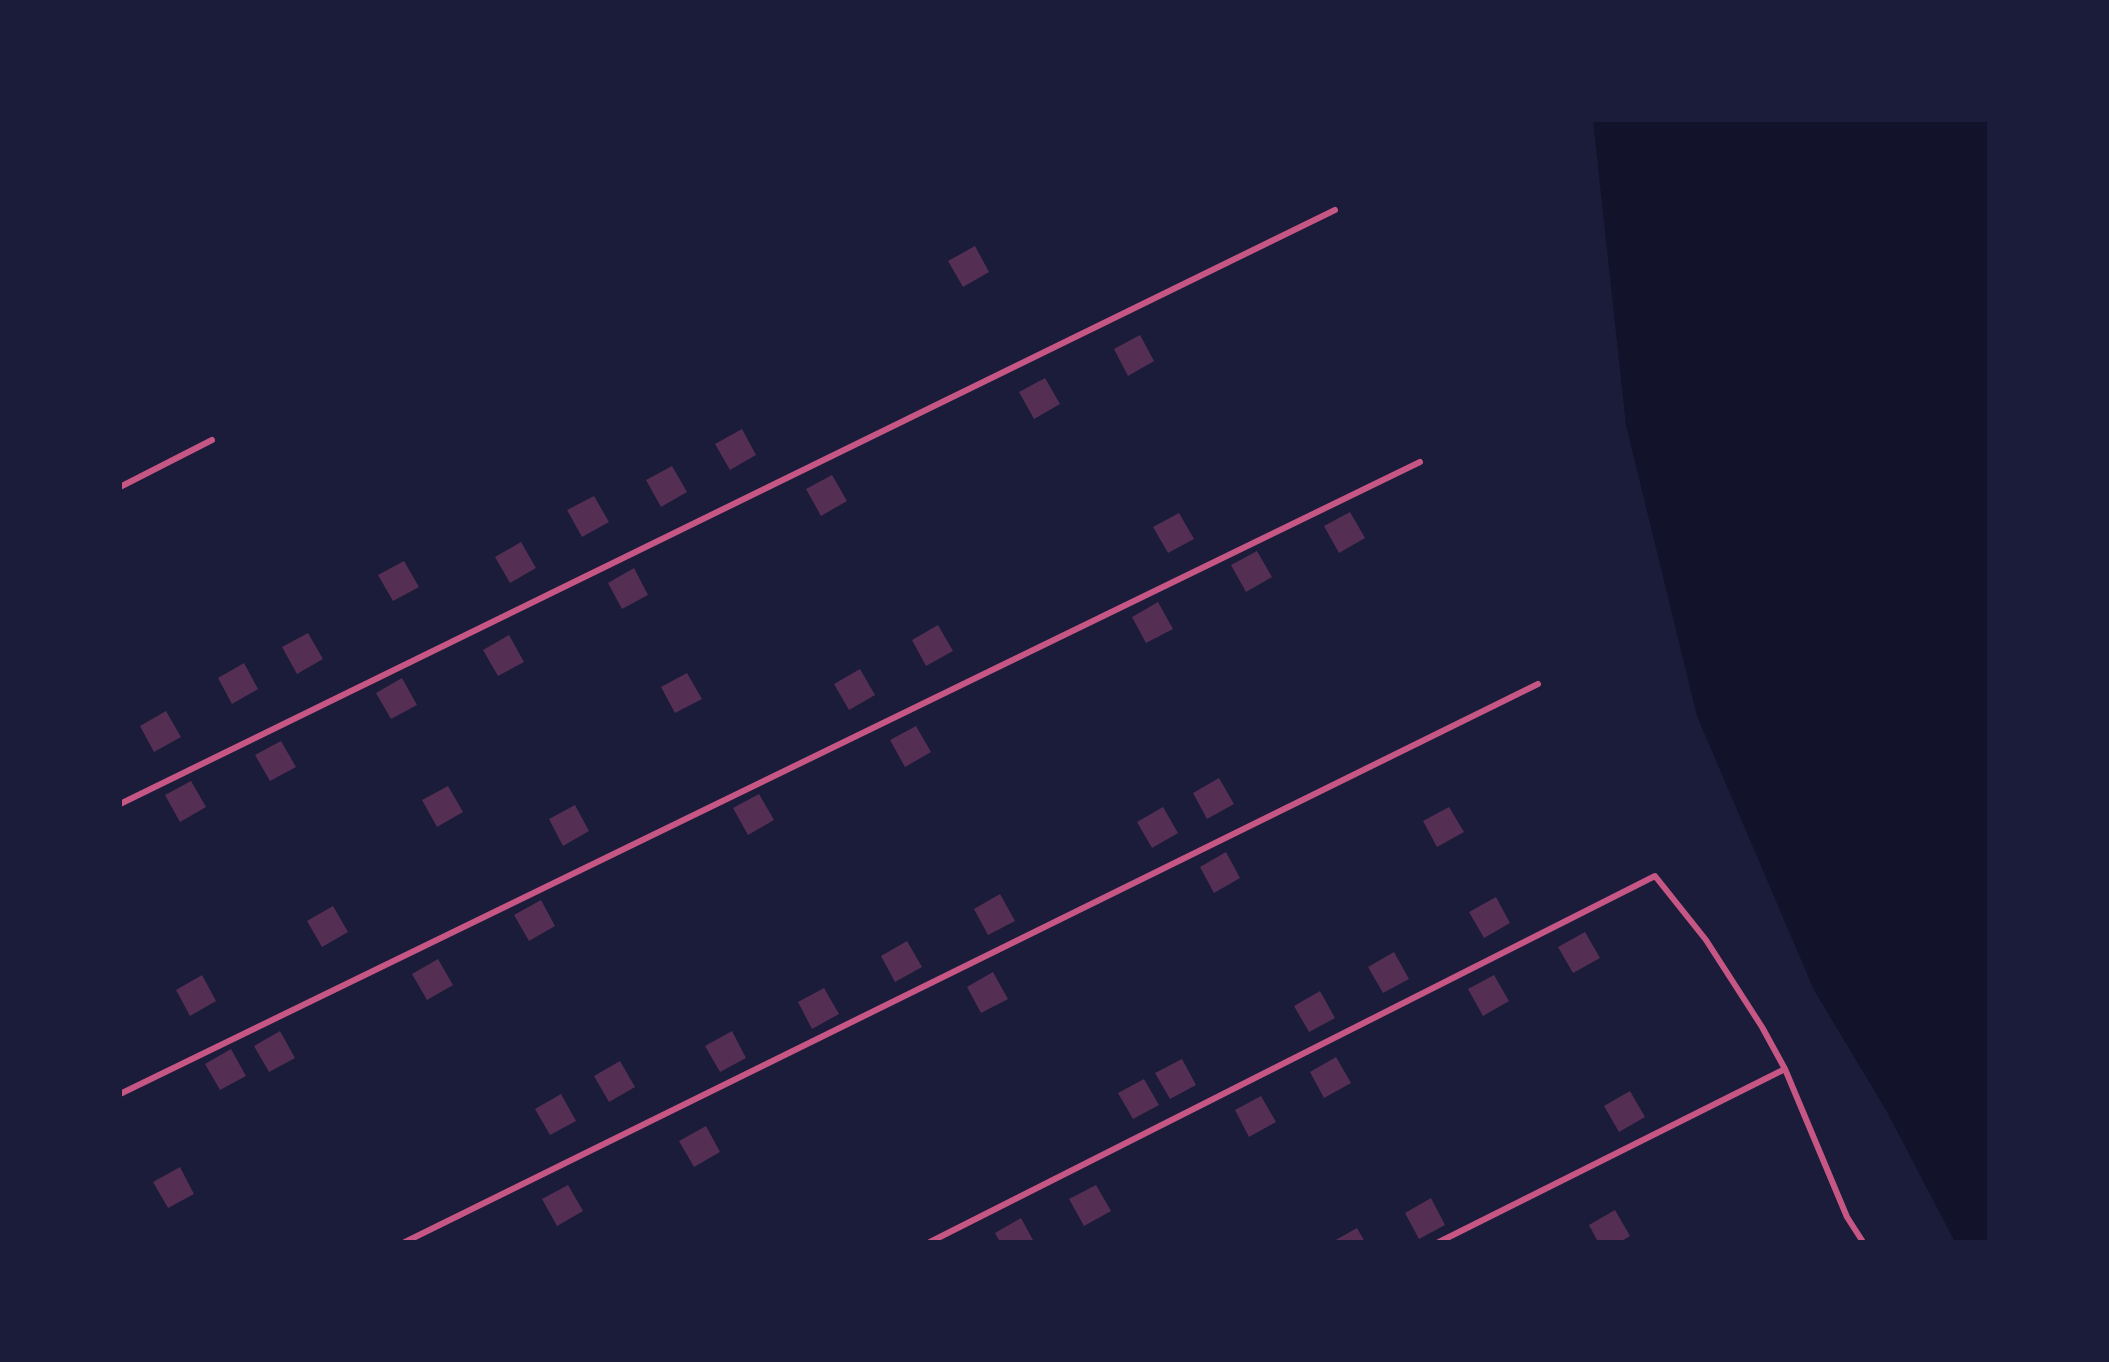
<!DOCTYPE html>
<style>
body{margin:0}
#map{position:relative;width:2109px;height:1362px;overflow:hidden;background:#1b1b3a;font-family:Inter,sans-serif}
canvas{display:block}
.frame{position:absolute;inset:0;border:122px solid #1b1b3a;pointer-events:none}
</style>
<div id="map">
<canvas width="2109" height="1362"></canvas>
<div class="frame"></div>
</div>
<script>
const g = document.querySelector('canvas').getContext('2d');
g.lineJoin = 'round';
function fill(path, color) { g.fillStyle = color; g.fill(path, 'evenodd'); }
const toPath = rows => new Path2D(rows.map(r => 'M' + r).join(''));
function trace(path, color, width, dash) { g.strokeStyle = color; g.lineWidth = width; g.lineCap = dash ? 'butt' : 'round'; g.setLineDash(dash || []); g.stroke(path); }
const water = toPath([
 [1593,120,1989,120,1989,1242,1955,1242,1886,1110,1814,990,1697,716,1626,425]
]);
const building = toPath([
 [975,246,989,272,963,287,948,261],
 [1140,335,1154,361,1128,376,1114,349],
 [1045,378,1060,404,1034,419,1019,392],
 [742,429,756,455,730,470,715,444],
 [672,466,687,492,661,507,646,480],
 [832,475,847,501,821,516,806,489],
 [594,496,609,522,582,537,567,510],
 [1350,512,1365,538,1339,553,1324,526],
 [1179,513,1194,539,1168,553,1153,527],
 [521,542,536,568,510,583,495,557],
 [1257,551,1272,577,1246,592,1231,565],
 [404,561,419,587,393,601,378,575],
 [634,568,648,595,622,609,608,583],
 [1158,602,1173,629,1146,643,1132,617],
 [938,625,953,651,926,666,912,640],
 [308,633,323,659,297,674,282,647],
 [509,635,524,662,498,676,483,650],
 [244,663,258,689,232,704,218,678],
 [860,669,875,695,849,710,834,684],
 [687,673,702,699,675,713,661,687],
 [402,678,417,705,391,719,376,693],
 [166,711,181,737,154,752,140,726],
 [916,726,931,752,905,767,890,740],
 [281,741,296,767,270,781,255,755],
 [1219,778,1234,804,1207,819,1193,793],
 [191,781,206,807,180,822,165,795],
 [448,786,463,812,437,827,422,800],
 [759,794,774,820,748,835,733,808],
 [575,805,589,831,563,846,549,819],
 [1163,807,1178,833,1152,848,1137,822],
 [1449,807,1464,832,1437,847,1423,821],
 [1226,852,1240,878,1214,893,1200,867],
 [1000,894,1015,921,988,935,974,909],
 [1496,897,1510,923,1484,938,1469,912],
 [541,900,555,926,529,941,514,915],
 [333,906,348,932,322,947,307,921],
 [1585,932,1600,958,1573,973,1558,947],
 [907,941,922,967,895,982,881,956],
 [1394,952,1409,979,1383,993,1368,967],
 [438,959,453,985,427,1000,412,974],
 [993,972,1008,999,981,1013,967,987],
 [202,975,216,1001,190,1016,176,990],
 [1494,975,1509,1001,1483,1016,1468,989],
 [824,988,839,1014,812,1029,798,1002],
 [1320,991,1335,1018,1309,1032,1294,1006],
 [280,1031,295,1058,269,1072,254,1046],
 [732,1031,746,1058,720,1072,705,1046],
 [231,1049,246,1076,220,1090,205,1064],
 [1336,1057,1351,1083,1324,1098,1310,1072],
 [1182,1059,1196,1085,1170,1099,1155,1073],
 [620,1061,635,1087,609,1102,594,1076],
 [1144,1079,1159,1105,1133,1119,1118,1093],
 [1630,1091,1645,1117,1619,1132,1604,1106],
 [561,1094,576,1121,550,1135,535,1109],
 [1261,1096,1276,1122,1249,1137,1235,1110],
 [706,1126,720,1152,694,1167,679,1141],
 [180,1167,194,1194,168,1208,153,1182],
 [568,1185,583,1211,557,1226,542,1199],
 [1096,1185,1111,1211,1084,1226,1069,1199],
 [1431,1198,1445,1225,1419,1239,1405,1213],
 [1615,1210,1630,1236,1620,1242,1598,1242,1589,1225],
 [1021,1218,1034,1242,1000,1242,995,1233],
 [1357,1228,1365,1242,1332,1242]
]);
const service = toPath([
 [120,487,212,440],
 [120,804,1335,210],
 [120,1094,1420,462],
 [405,1242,1538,684],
 [930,1242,1655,876,1706,940,1762,1027,1785,1069,1847,1217,1863,1242],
 [1439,1242,1785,1069]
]);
fill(water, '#12122b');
fill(building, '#542f53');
trace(service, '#c65784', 6);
</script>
